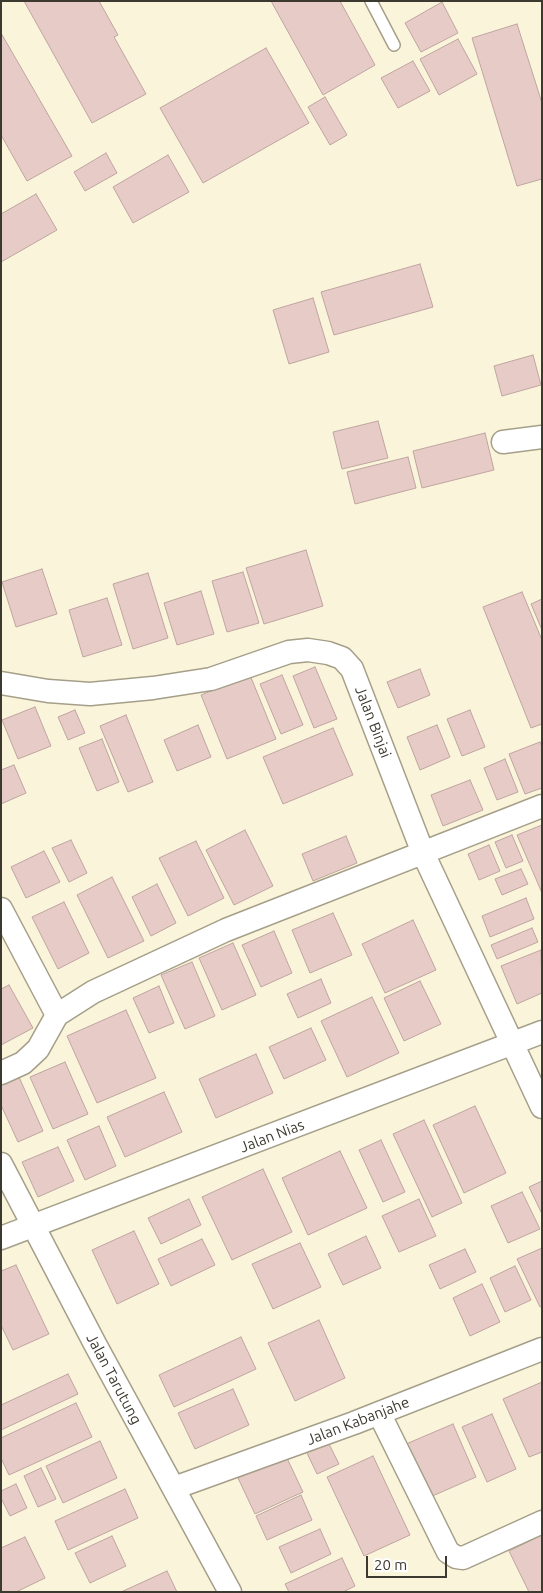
<!DOCTYPE html>
<style>
body{margin:0}
#map{position:relative;width:543px;height:1593px;overflow:hidden;background:#faf4db;font-family:Ubuntu,sans-serif}
canvas{display:block}
.frame{position:absolute;inset:0;border:2px solid #3c3a30;pointer-events:none}
.scale{position:absolute;left:366px;top:1556px;width:81px;height:22px;box-sizing:border-box;border:2px solid #3c3a30;border-top:0;padding-left:6px;font-size:15px;line-height:18px;white-space:nowrap;color:#3c3a30;-webkit-text-stroke:4px #fff;paint-order:stroke}
</style>
<div id="map">
<canvas width="543" height="1593"></canvas>
<div class="frame"></div>
<div class="scale">20 m</div>
</div>
<script>
const g = document.querySelector('canvas').getContext('2d');
g.lineJoin = 'round';
function fill(path, color) { g.fillStyle = color; g.fill(path, 'evenodd'); }
const toPath = rows => new Path2D(rows.map(r => 'M' + r).join(''));
function trace(path, color, width, dash) { g.strokeStyle = color; g.lineWidth = width; g.lineCap = dash ? 'butt' : 'round'; g.setLineDash(dash || []); g.stroke(path); }
function write(font, color, halo, rows, align = 'center') {
  g.font = font + ' Ubuntu,sans-serif'; g.lineWidth = 4.5; g.setLineDash([]); g.textBaseline = 'middle'; g.strokeStyle = halo; g.fillStyle = color; for (const [text, x, y, turn = 0] of rows) {
    g.save(); g.translate(x, y); g.rotate((+turn || 0) * Math.PI / 180); g.textAlign = isNaN(turn) ? turn : align; if (halo) g.strokeText(text, 0, 0); g.fillText(text, 0, 0); g.restore();
  }
}
const building = toPath([
 [24,1,99,1,118,35,114,37,146,94,92,123,24,1],
 [271,1,340,1,375,65,323,95,271,1],
 [442,2,458,33,421,52,405,23,442,2],
 [517,24,542,103,542,179,517,186,472,38,517,24],
 [1,33,72,156,27,181,1,135,1,33],
 [458,39,477,74,439,95,420,59,458,39],
 [266,48,309,123,203,183,160,108,266,48],
 [413,61,430,91,398,108,381,78,413,61],
 [325,97,347,135,330,145,308,107,325,97],
 [106,153,117,173,85,191,74,172,106,153],
 [168,155,189,192,133,223,113,187,168,155],
 [36,194,57,230,1,262,1,214,36,194],
 [420,264,433,307,334,335,321,292,420,264],
 [313,298,329,352,289,364,273,310,313,298],
 [533,355,541,385,502,396,494,366,533,355],
 [378,421,388,458,342,469,333,432,378,421],
 [485,433,494,470,422,488,413,451,485,433],
 [408,457,416,488,355,504,347,472,408,457],
 [306,550,323,606,264,624,246,568,306,550],
 [42,569,57,614,16,627,2,582,42,569],
 [243,572,259,623,227,632,212,581,243,572],
 [148,573,168,638,133,649,113,584,148,573],
 [201,591,214,634,177,645,164,603,201,591],
 [522,592,542,640,542,724,531,728,483,607,522,592],
 [107,598,122,645,83,657,69,610,107,598],
 [542,599,542,630,531,604,542,599],
 [315,667,337,719,314,728,293,676,315,667],
 [420,669,430,695,398,708,387,682,420,669],
 [250,675,276,739,227,759,201,695,250,675],
 [282,675,303,725,281,734,260,684,282,675],
 [35,707,51,746,18,759,2,720,35,707],
 [75,710,85,733,68,740,58,717,75,710],
 [470,710,485,747,462,756,447,719,470,710],
 [126,715,153,782,128,792,100,726,126,715],
 [198,725,211,757,177,771,164,740,198,725],
 [437,725,450,757,420,770,407,737,437,725],
 [333,728,353,775,283,804,263,757,333,728],
 [102,739,119,782,97,791,79,748,102,739],
 [540,742,542,747,542,788,525,794,509,754,540,742],
 [505,759,518,792,497,800,484,768,505,759],
 [14,765,26,793,1,804,1,770,14,765],
 [470,780,483,810,443,826,431,795,470,780],
 [542,825,542,893,517,835,542,825],
 [245,830,273,886,234,905,206,850,245,830],
 [512,835,523,861,506,868,495,842,512,835],
 [346,836,357,863,313,881,302,854,346,836],
 [71,840,87,873,69,882,52,848,71,840],
 [196,841,224,898,188,916,159,858,196,841],
 [489,845,500,871,479,880,468,854,489,845],
 [44,851,60,882,26,898,11,867,44,851],
 [521,869,528,884,502,895,495,879,521,869],
 [112,877,144,941,108,958,77,895,112,877],
 [157,884,176,923,151,936,132,897,157,884],
 [526,898,534,919,490,937,482,916,526,898],
 [64,902,89,953,58,969,32,917,64,902],
 [333,913,352,955,310,973,292,930,333,913],
 [413,920,436,970,385,993,362,944,413,920],
 [532,928,538,942,497,959,491,945,532,928],
 [274,931,292,973,261,987,242,945,274,931],
 [233,943,256,995,222,1010,199,958,233,943],
 [541,950,542,993,517,1004,501,966,541,950],
 [192,962,215,1016,185,1029,161,975,192,962],
 [321,979,331,1003,298,1018,287,994,321,979],
 [420,981,441,1024,404,1041,384,998,420,981],
 [9,985,33,1028,1,1045,1,989,9,985],
 [159,986,174,1023,149,1033,133,998,159,986],
 [372,997,399,1053,347,1077,321,1021,372,997],
 [126,1010,156,1078,97,1103,67,1036,126,1010],
 [311,1028,326,1060,284,1079,269,1047,311,1028],
 [256,1054,273,1093,216,1118,199,1079,256,1054],
 [65,1062,88,1114,53,1129,30,1077,65,1062],
 [19,1077,43,1131,18,1142,1,1105,1,1084,19,1077],
 [164,1092,182,1132,125,1157,107,1117,164,1092],
 [475,1106,506,1173,464,1193,433,1125,475,1106],
 [424,1120,462,1203,432,1217,393,1134,424,1120],
 [99,1126,116,1166,85,1180,67,1140,99,1126],
 [381,1140,405,1192,383,1202,359,1150,381,1140],
 [58,1147,74,1181,38,1197,22,1162,58,1147],
 [340,1151,367,1208,308,1235,282,1178,340,1151],
 [263,1169,292,1232,232,1260,202,1197,263,1169],
 [542,1181,542,1214,529,1187,542,1181],
 [522,1192,540,1229,508,1243,491,1206,522,1192],
 [189,1199,201,1225,161,1244,148,1218,189,1199],
 [419,1199,436,1236,399,1252,382,1216,419,1199],
 [134,1231,159,1284,117,1304,92,1250,134,1231],
 [366,1236,381,1268,343,1285,328,1254,366,1236],
 [202,1239,215,1265,171,1286,158,1259,202,1239],
 [300,1243,321,1287,273,1309,252,1264,300,1243],
 [542,1248,542,1306,540,1307,517,1259,542,1248],
 [465,1249,476,1272,440,1289,429,1265,465,1249],
 [16,1265,49,1334,13,1350,1,1325,1,1271,16,1265],
 [515,1266,531,1300,505,1312,490,1278,515,1266],
 [482,1284,500,1322,470,1336,453,1298,482,1284],
 [319,1320,345,1378,295,1401,268,1343,319,1320],
 [241,1337,256,1369,174,1407,159,1375,241,1337],
 [68,1374,78,1394,1,1430,1,1405,68,1374],
 [542,1382,542,1452,529,1457,503,1399,542,1382],
 [233,1389,249,1425,195,1449,178,1413,233,1389],
 [76,1403,92,1437,9,1475,1,1458,1,1438,76,1403],
 [492,1414,516,1469,487,1482,462,1427,492,1414],
 [453,1424,476,1477,430,1497,406,1444,453,1424],
 [100,1441,117,1478,63,1503,46,1466,100,1441],
 [328,1442,339,1464,317,1474,306,1451,328,1442],
 [286,1456,303,1492,255,1514,238,1478,286,1456],
 [373,1456,410,1535,364,1556,327,1477,373,1456],
 [41,1468,56,1499,38,1507,24,1476,41,1468],
 [16,1484,27,1508,10,1516,1,1498,1,1491,16,1484],
 [125,1489,138,1518,68,1550,55,1521,125,1489],
 [301,1495,312,1520,267,1540,256,1516,301,1495],
 [320,1529,331,1554,291,1573,279,1547,320,1529],
 [542,1535,542,1592,529,1592,509,1551,542,1535],
 [112,1536,126,1566,90,1583,75,1553,112,1536],
 [25,1537,45,1578,16,1592,1,1592,1,1548,25,1537],
 [342,1558,355,1586,343,1592,289,1592,285,1584,342,1558],
 [167,1571,177,1592,121,1592,167,1571]
]);
const service = toPath([
 [371,1,394,45]
]);
const minor = toPath([
 [503,442,542,437],
 [1,683,48,691,90,694,153,688,211,679,289,652,308,650,328,653,342,658,352,669,423,853,542,1107],
 [1,909,57,1015],
 [1,1073,23,1063,38,1049,57,1015,93,992,226,930,542,806],
 [1,1164,95,1344,230,1592],
 [1,1238,542,1032],
 [379,1413,448,1552,456,1557,463,1558,542,1522],
 [174,1488,354,1423,542,1349]
]);
const streetNames = [
 ["Jalan Binjai",373,722,69],
 ["Jalan Nias",272,1136,-21],
 ["Jalan Tarutung",114,1379,62],
 ["Jalan Kabanjahe",358,1421,-21]
];
fill(building, '#e7cbc6');
trace(building, '#bfa4a0', 1);
trace(service, '#a59f89', 14);
trace(minor, '#a59f89', 25);
trace(service, '#fff', 11);
trace(minor, '#fff', 22);
write('15px', '#3c3a30', '#fff', streetNames);
</script>
